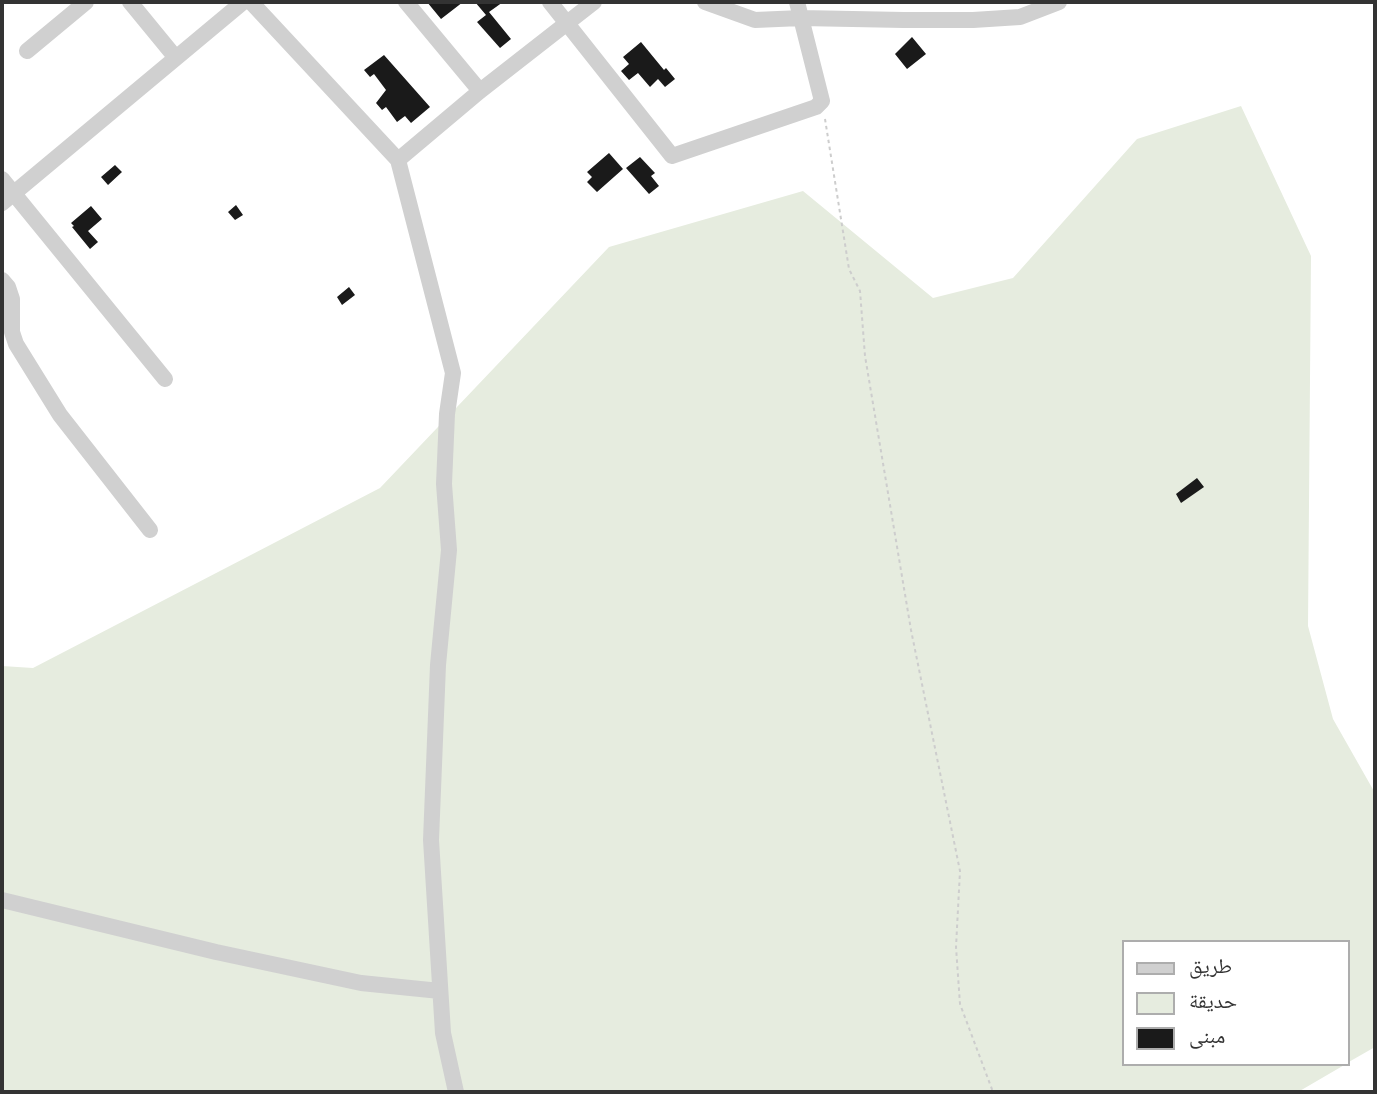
<!DOCTYPE html>
<meta charset="utf-8">
<style>
body{margin:0}
#map{position:relative;width:1377px;height:1094px;overflow:hidden;background:#fff;font-family:Arial,"Noto Naskh Arabic",sans-serif}
canvas{display:block}
.frame{position:absolute;inset:0;border:4px solid #333;pointer-events:none}
.legend{position:absolute;left:1122px;top:940px;width:228px;height:126px;box-sizing:border-box;background:#fff;border:2px solid #adadad;margin:0;padding:9px 12px;list-style:none;font-size:21px;color:#333}
.legend li{display:flex;align-items:center;gap:14px;height:35px}
.legend b{width:35px;border:2px solid #adadad}
</style>
<div id="map">
<canvas width="1377" height="1094"></canvas>
<div class="frame"></div>
<ul class="legend">
<li><b style="height:9px;background:#d0d0d0"></b>طريق</li>
<li><b style="height:19px;background:#e6ecdf"></b>حديقة</li>
<li><b style="height:19px;background:#1a1a1a"></b>مبنى</li>
</ul>
</div>
<script>
const g = document.querySelector('canvas').getContext('2d');
g.lineJoin = 'round';
function fill(path, color) { g.fillStyle = color; g.fill(path, 'evenodd'); }
const toPath = rows => new Path2D(rows.map(r => 'M' + r).join(''));
function trace(path, color, width, dash) { g.strokeStyle = color; g.lineWidth = width; g.lineCap = dash ? 'butt' : 'round'; g.setLineDash(dash || []); g.stroke(path); }
const green = toPath([
 [1241,106,1311,256,1308,626,1333,719,1375,793,1375,1047,1347,1063,1347,942,1123,942,1123,1064,1346,1064,1298,1092,2,1092,2,666,33,668,380,488,609,247,803,191,933,298,1013,278,1137,139]
]);
const building = toPath([
 [427,2,463,2,441,19],
 [475,2,503,2,489,12,511,39,500,48,477,22,486,15],
 [912,37,926,54,907,69,895,54],
 [641,42,664,70,666,68,675,79,665,87,658,79,650,87,638,73,629,80,621,71,629,64,623,57],
 [384,55,430,107,411,123,405,116,397,122,386,107,382,110,376,103,386,90,374,74,370,77,364,70],
 [609,153,623,169,597,192,587,182,592,177,587,172],
 [640,157,655,173,651,176,659,186,649,194,626,168],
 [115,165,122,172,108,185,101,177],
 [236,205,243,215,235,220,228,212],
 [91,206,102,219,88,231,98,242,90,249,72,227,74,226,71,223],
 [349,287,355,295,342,305,337,297],
 [1197,478,1204,487,1181,503,1176,494]
]);
const path = toPath([
 [825,119,849,269,860,291,865,356,911,630,960,871,956,947,960,1004,993,1092]
]);
const minor = toPath([
 [130,2,176,58],
 [251,2,398,160,453,373,447,414,444,484,449,550,438,665,431,840,443,1033,456,1092],
 [406,2,480,91],
 [550,2,672,156,816,107,822,101,797,2],
 [705,2,755,20,801,18,904,20,973,20,1020,17,1059,2],
 [27,51,86,2],
 [398,160,480,91,594,2],
 [2,179,165,379],
 [2,203,243,2],
 [2,280,8,287,12,299,12,332,16,344,60,415,150,530],
 [2,900,216,952,361,983,440,991]
]);
fill(green, '#e6ecdf');
fill(building, '#1a1a1a');
trace(path, '#cdcdcd', 2, [3.5, 3.5]);
trace(minor, '#d0d0d0', 16);
</script>
